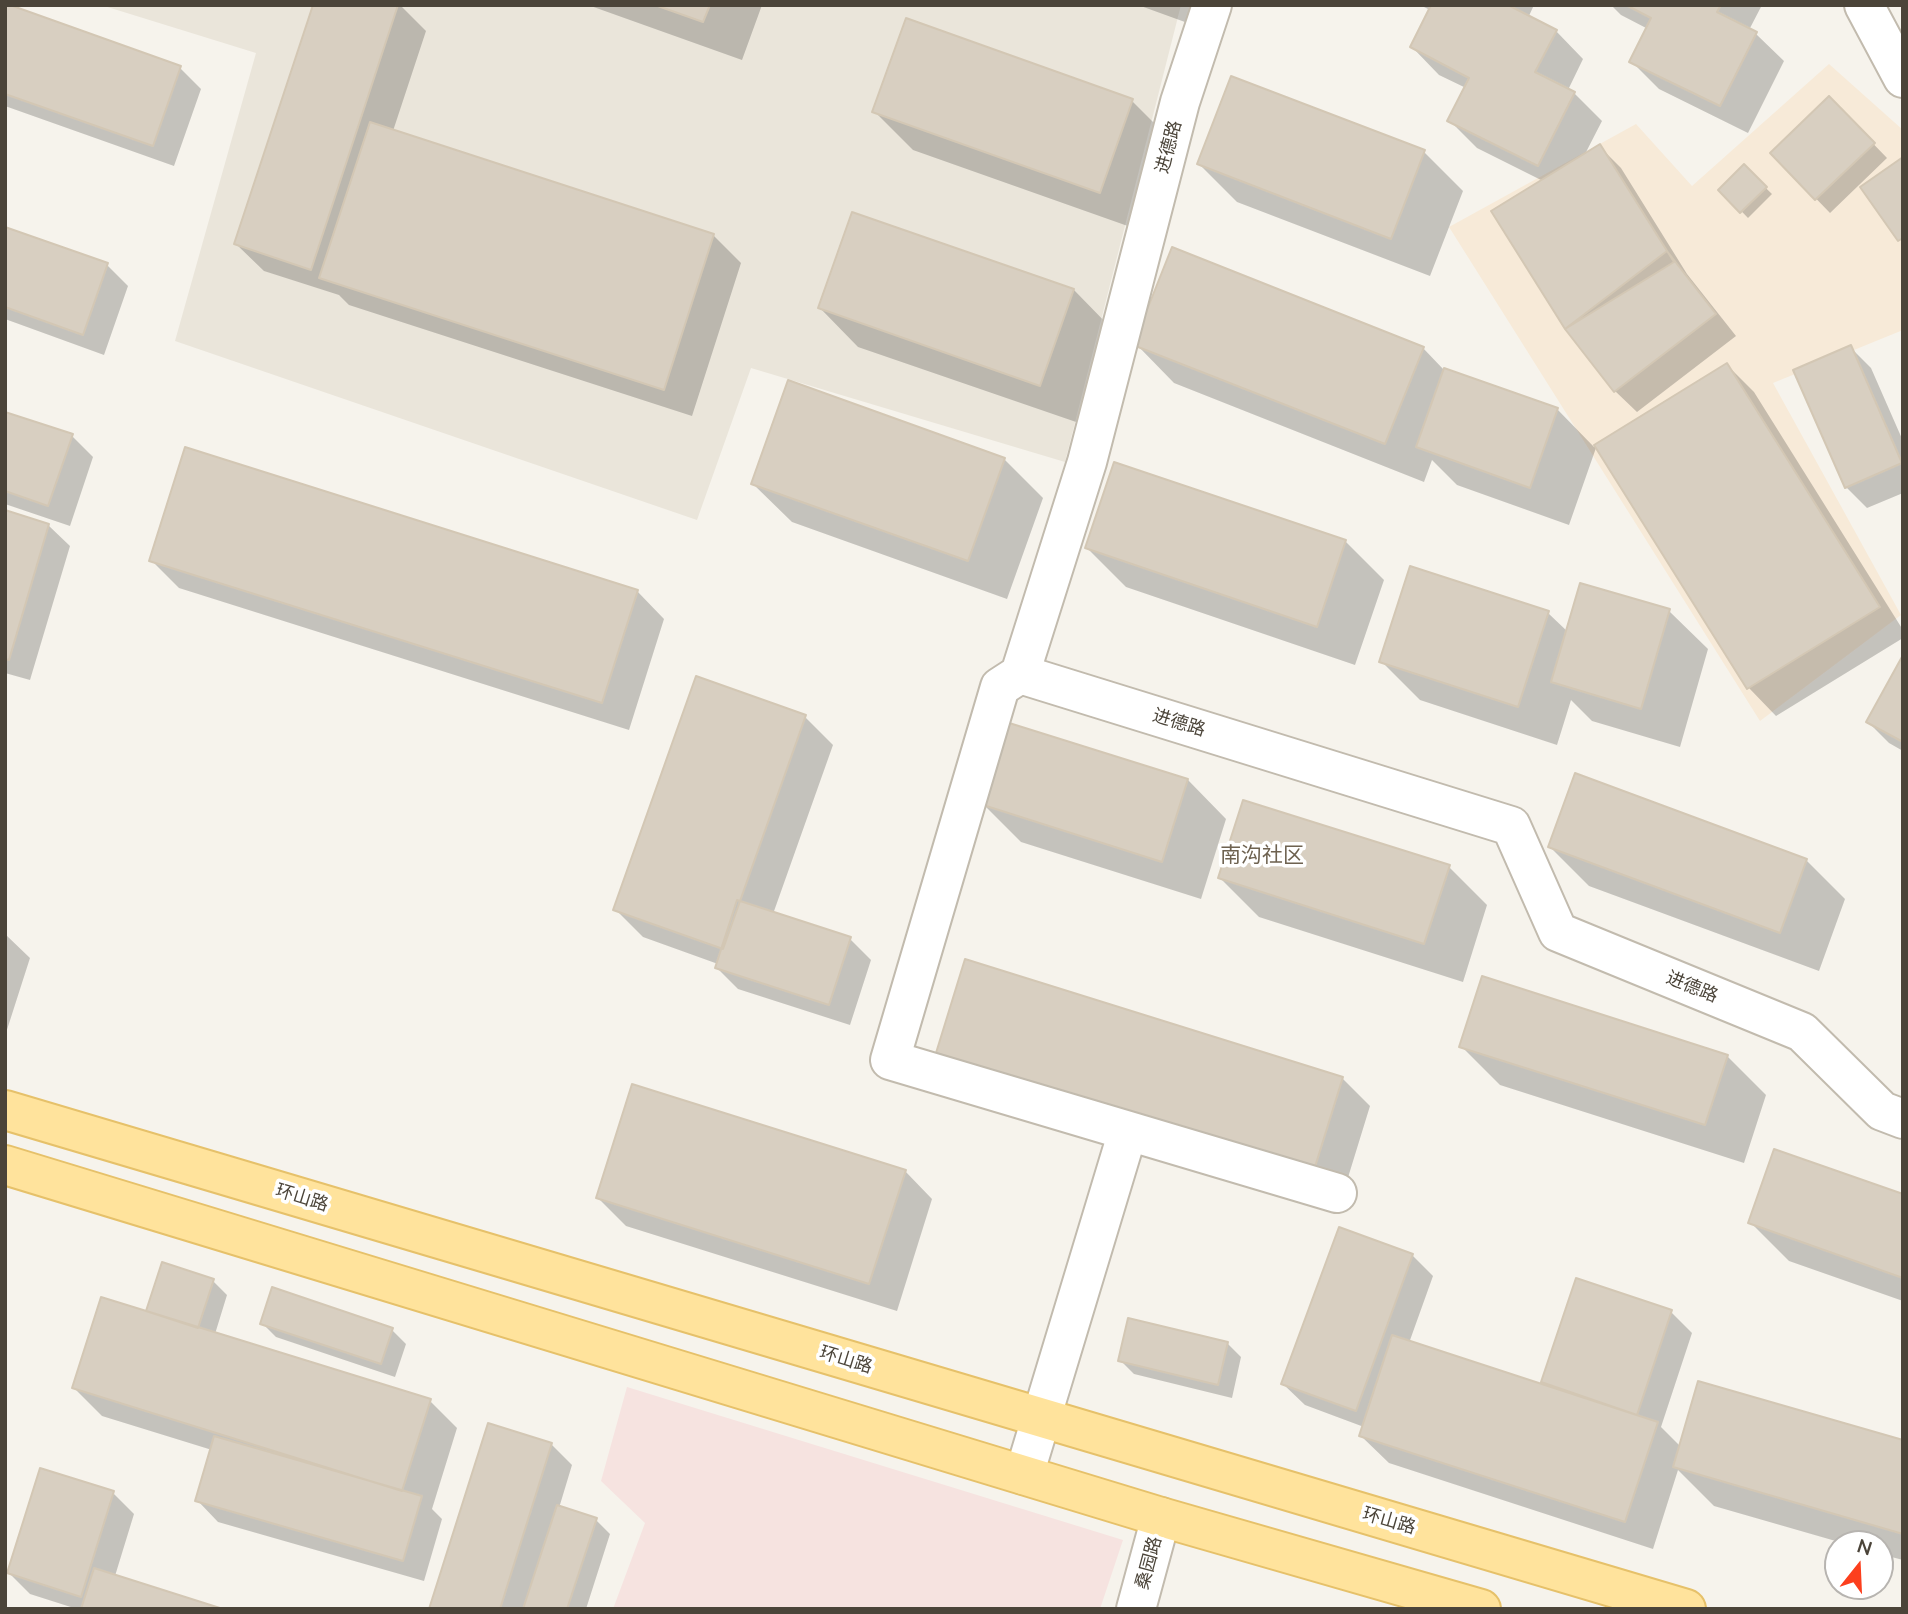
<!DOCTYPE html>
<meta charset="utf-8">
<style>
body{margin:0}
#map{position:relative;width:1908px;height:1614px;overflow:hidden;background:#f6f3ec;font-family:Mulish,sans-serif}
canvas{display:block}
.frame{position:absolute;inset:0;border:7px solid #4b4439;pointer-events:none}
.north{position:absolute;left:1824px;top:1530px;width:70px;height:70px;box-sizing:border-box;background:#fff;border:2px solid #b7b4b0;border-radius:50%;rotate:18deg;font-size:19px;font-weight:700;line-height:28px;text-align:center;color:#4b4439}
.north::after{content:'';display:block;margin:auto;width:24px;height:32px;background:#fc3f1d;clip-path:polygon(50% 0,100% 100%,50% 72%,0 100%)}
</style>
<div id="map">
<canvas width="1908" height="1614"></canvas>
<div class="frame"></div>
<div class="north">N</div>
</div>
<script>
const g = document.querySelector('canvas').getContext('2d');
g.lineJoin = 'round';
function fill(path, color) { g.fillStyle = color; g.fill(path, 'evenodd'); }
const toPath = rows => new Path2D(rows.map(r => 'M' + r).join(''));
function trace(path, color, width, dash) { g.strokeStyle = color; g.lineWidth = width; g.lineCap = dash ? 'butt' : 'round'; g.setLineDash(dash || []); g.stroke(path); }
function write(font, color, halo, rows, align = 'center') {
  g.font = font + ' Mulish,"Noto Sans SC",sans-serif'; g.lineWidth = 7; g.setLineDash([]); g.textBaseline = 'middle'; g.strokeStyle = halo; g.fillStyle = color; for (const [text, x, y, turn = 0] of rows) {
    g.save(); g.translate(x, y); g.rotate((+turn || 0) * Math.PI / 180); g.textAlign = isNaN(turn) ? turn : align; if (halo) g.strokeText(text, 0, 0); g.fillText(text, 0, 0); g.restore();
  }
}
const residential = toPath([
 [101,5,1181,5,1065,462,751,368,697,520,175,341,256,53]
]);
const commercial = toPath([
 [1829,64,1903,130,1903,330,1773,383,1901,615,1760,721,1449,227,1636,124,1692,186]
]);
const medical = toPath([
 [627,1387,1123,1540,1100,1609,613,1609,645,1523,601,1481]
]);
const shadow = toPath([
 [315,5,400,5,426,31,393,131,714,236,741,263,692,416,349,305,339,295,264,271,236,244],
 [588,5,762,5,742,60],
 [1138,5,1228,5,1218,34],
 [1420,5,1534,5,1528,18,1556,31,1583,59,1568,90,1574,93,1602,121,1584,156,1600,147,1621,168,1687,274,1736,336,1637,412,1615,391,1567,328,1543,181,1477,148,1450,121,1466,88,1439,75,1412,47,1430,10],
 [1611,5,1762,5,1749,30,1756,34,1784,61,1748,133,1659,89,1631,61,1648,29,1621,15],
 [5,6,180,68,201,89,174,166,5,106],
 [907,21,1132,101,1171,140,1139,230,913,150,874,111],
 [1829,98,1887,158,1830,213,1772,153],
 [1424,152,1463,191,1430,276,1237,202,1199,164],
 [1744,167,1772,194,1748,218,1721,190],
 [853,214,1074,290,1112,329,1079,423,858,347,820,308],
 [5,228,107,265,128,286,104,355,5,319],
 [1136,344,1423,348,1444,370,1557,409,1594,447,1597,445,1569,525,1457,485,1432,460,1424,482,1174,383],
 [1850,347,1871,368,1903,441,1903,493,1867,508,1846,487],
 [1727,365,1754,392,1903,630,1903,638,1776,716,1749,688,1597,445],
 [5,413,72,436,93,457,70,526,5,504],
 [1004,459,1043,498,1007,599,792,522,753,484],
 [5,512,48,525,70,546,30,680,5,673],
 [1345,541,1384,580,1355,665,1126,587,1087,548],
 [151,560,637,591,664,619,629,730,179,588],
 [1669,611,1708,649,1680,747,1592,721,1571,700,1557,745,1420,700,1381,661,1548,613,1568,632],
 [1903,658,1903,751,1889,743,1868,722],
 [805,717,833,745,773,914,850,939,871,960,850,1025,738,989,717,968,718,964,643,937,615,909],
 [1188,780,1226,819,1201,899,1021,842,982,803],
 [1550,847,1806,860,1845,899,1819,971,1589,886],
 [1449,867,1487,905,1463,982,1259,917,1220,878],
 [5,934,30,958,5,1036],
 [1461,1046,1727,1056,1766,1095,1744,1163,1500,1085],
 [938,1052,1342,1078,1370,1106,1342,1197,966,1080],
 [905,1171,932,1199,897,1311,626,1226,598,1198],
 [1903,1196,1903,1301,1789,1261,1750,1222],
 [1412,1255,1433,1276,1409,1343,1549,1388,1543,1382,1671,1312,1692,1333,1661,1427,1681,1447,1903,1442,1903,1560,1880,1554,1880,1544,1846,1544,1714,1506,1678,1470,1653,1549,1389,1463,1361,1436,1364,1427,1305,1405,1283,1384],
 [213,1281,227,1295,215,1334,430,1401,457,1428,432,1509,442,1519,424,1581,218,1522,197,1500,212,1450,102,1416,74,1388,152,1315],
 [262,1323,392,1330,406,1344,395,1377,276,1337],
 [1227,1343,1241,1357,1232,1398,1134,1374,1120,1360],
 [551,1444,572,1465,559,1508,596,1520,610,1534,586,1609,430,1609],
 [113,1493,134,1514,115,1576,217,1609,77,1609,30,1594,9,1573]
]);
const building = toPath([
 [5,5,10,5,181,66,153,146,5,94,5,5],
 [313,5,398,5,311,270,234,244,313,5],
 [655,5,710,5,703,22,655,5],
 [1431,5,1508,5,1557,30,1535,72,1575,92,1538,166,1447,121,1469,78,1410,47,1431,5],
 [1626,5,1721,5,1717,12,1757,32,1720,106,1629,62,1651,18,1626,5],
 [906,18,1133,99,1100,193,872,112,906,18],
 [1231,76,1425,150,1391,239,1197,164,1231,76],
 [1829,96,1875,143,1815,200,1770,153,1829,96],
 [370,122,714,234,664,390,319,278,370,122],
 [1600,144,1674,262,1565,329,1491,211,1600,144],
 [1903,157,1903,238,1898,241,1860,187,1903,157],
 [1744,164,1767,187,1740,213,1718,190,1744,164],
 [852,212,1074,289,1040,386,818,308,852,212],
 [5,227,108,263,83,335,5,307,5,227],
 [1172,247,1424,347,1385,444,1133,345,1172,247],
 [1667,251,1716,314,1614,392,1565,329,1667,251],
 [1851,345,1902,463,1845,488,1793,370,1851,345],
 [1727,363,1880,607,1747,689,1594,445,1727,363],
 [1444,368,1558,408,1530,488,1416,447,1444,368],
 [788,380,1005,458,968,561,751,484,788,380],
 [5,412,73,434,48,506,5,491,5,412],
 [185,447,638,590,602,703,149,561,185,447],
 [1114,462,1346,540,1317,627,1085,548,1114,462],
 [5,510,49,524,9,660,5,659,5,510],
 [1410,566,1549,611,1518,707,1379,662,1410,566],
 [1580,583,1670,609,1641,709,1551,682,1580,583],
 [1903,655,1903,742,1866,722,1903,655],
 [696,676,806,715,723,949,613,910,696,676],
 [1006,722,1188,779,1162,862,980,804,1006,722],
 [1575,773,1807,859,1780,933,1548,847,1575,773],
 [1243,800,1450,865,1424,944,1218,878,1243,800],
 [737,900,851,937,829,1005,715,968,737,900],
 [965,959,1343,1077,1314,1170,936,1053,965,959],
 [1482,976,1728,1055,1705,1125,1459,1047,1482,976],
 [632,1084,906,1170,869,1284,596,1198,632,1084],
 [1774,1149,1903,1194,1903,1278,1748,1223,1774,1149],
 [1339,1227,1413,1254,1356,1411,1281,1384,1339,1227],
 [162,1262,214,1279,198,1328,146,1311,162,1262],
 [1576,1278,1672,1310,1637,1415,1541,1382,1576,1278],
 [272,1287,393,1328,381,1364,260,1324,272,1287],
 [101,1297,431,1399,402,1491,72,1388,101,1297],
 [1128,1318,1228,1342,1218,1385,1118,1361,1128,1318],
 [1392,1335,1658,1422,1625,1522,1359,1436,1392,1335],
 [1698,1381,1903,1440,1903,1534,1673,1467,1698,1381],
 [488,1423,552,1443,500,1609,429,1609,488,1423],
 [214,1436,422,1496,403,1561,195,1501,214,1436],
 [40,1468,114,1491,81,1597,7,1573,40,1468],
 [557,1505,597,1518,567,1609,523,1609,557,1505],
 [94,1568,223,1609,81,1609,94,1568]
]);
const minor = toPath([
 [1212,5,1180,102,1087,462,1020,674,1511,826,1558,932,1802,1032,1882,1111,1903,1119],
 [1864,5,1903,78],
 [1020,674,1000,687,890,1060,1337,1193],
 [1024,1475,1128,1131],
 [1136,1609,1161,1517]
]);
const major = toPath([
 [5,1110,1686,1609],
 [5,1165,1161,1517,1481,1609]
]);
const streetNames = [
 ["进德路",1169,147,-75],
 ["进德路",1179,723,17],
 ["进德路",1692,987,22],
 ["环山路",302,1198,17],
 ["环山路",846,1360,17],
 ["环山路",1389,1521,16],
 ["桑园路",1149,1563,-75]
];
const quarterNames = [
 ["南沟社区",1262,856]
];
fill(residential, '#eae5da');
fill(commercial, '#f7ead8');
fill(medical, '#f6e3e0');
fill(shadow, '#0003');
fill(building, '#d8cfc1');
trace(building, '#d3c7b4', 2);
trace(minor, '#c2bbae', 42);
trace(major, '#e6c16a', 42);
trace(minor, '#fff', 38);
trace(major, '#ffe39c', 38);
write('18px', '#4b4439', '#fff', streetNames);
write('21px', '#6e6250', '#fff', quarterNames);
</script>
